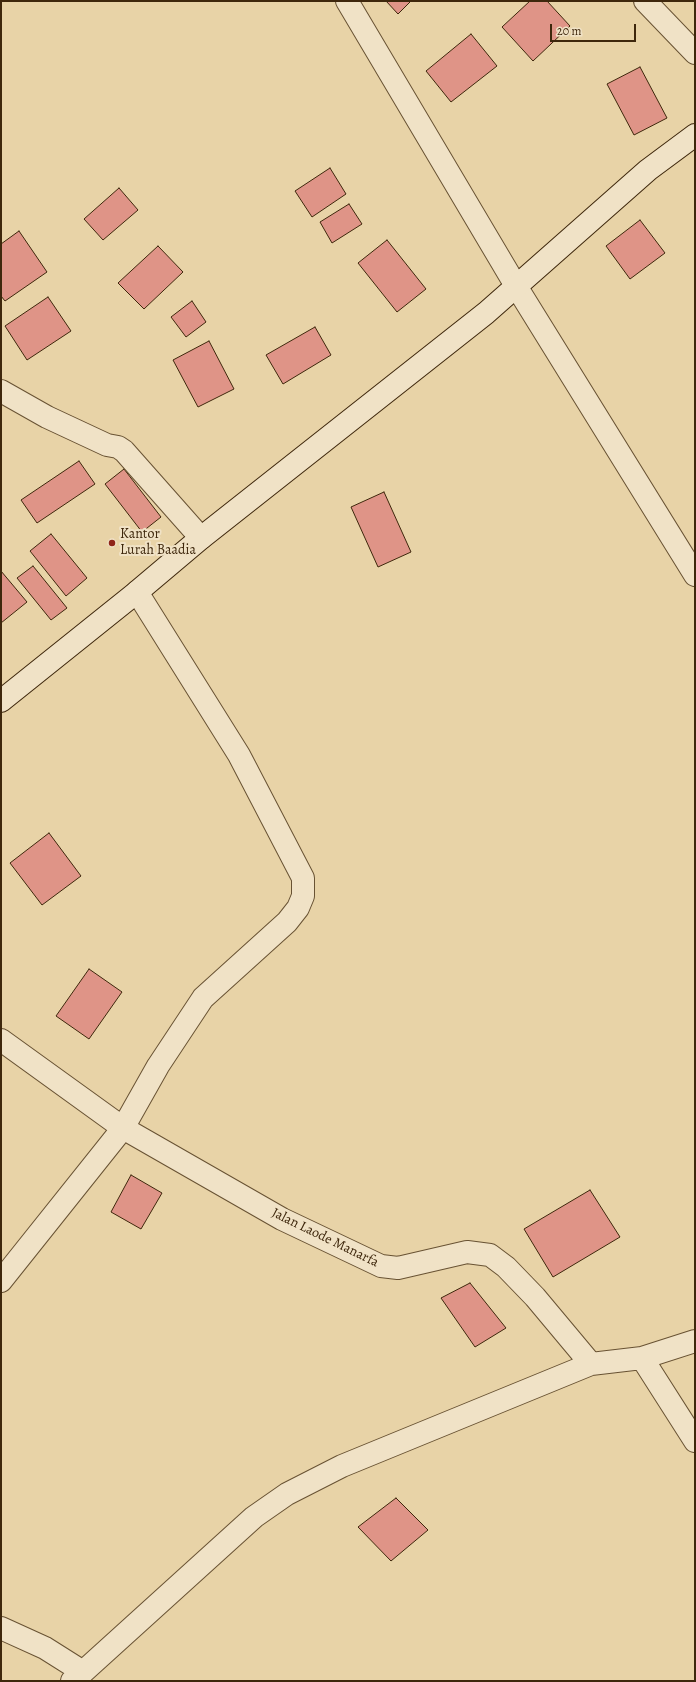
<!DOCTYPE html>
<style>
body{margin:0}
#map{position:relative;width:696px;height:1682px;overflow:hidden;background:#e8d3a7;font-family:Alegreya,serif}
canvas{display:block}
.frame{position:absolute;inset:0;border:2px solid #3e270c;pointer-events:none}
.scale{position:absolute;left:550px;top:24px;width:86px;height:18px;box-sizing:border-box;border:2px solid #3e270c;border-top:0;padding-left:5px;font-size:12px;line-height:14px;white-space:nowrap;color:#3e270c;-webkit-text-stroke:3px #f0e2c6;paint-order:stroke}
</style>
<div id="map">
<canvas width="696" height="1682"></canvas>
<div class="frame"></div>
<div class="scale">20 m</div>
</div>
<script>
const g = document.querySelector('canvas').getContext('2d');
g.lineJoin = 'round';
function fill(path, color) { g.fillStyle = color; g.fill(path, 'evenodd'); }
const toPath = rows => new Path2D(rows.map(r => 'M' + r).join(''));
function trace(path, color, width, dash) { g.strokeStyle = color; g.lineWidth = width; g.lineCap = dash ? 'butt' : 'round'; g.setLineDash(dash || []); g.stroke(path); }
function write(font, color, halo, rows, align = 'center') {
  g.font = font + ' Alegreya,serif'; g.lineWidth = 4; g.setLineDash([]); g.textBaseline = 'middle'; g.strokeStyle = halo; g.fillStyle = color; for (const [text, x, y, turn = 0] of rows) {
    g.save(); g.translate(x, y); g.rotate((+turn || 0) * Math.PI / 180); g.textAlign = isNaN(turn) ? turn : align; if (halo) g.strokeText(text, 0, 0); g.fillText(text, 0, 0); g.restore();
  }
}
const building = toPath([
 [386,1,411,1,398,14,386,1],
 [530,1,547,1,570,26,533,61,502,27,530,1],
 [471,34,497,66,451,102,426,71,471,34],
 [640,67,667,118,634,135,607,84,640,67],
 [330,168,346,194,312,217,295,191,330,168],
 [119,188,138,210,103,240,84,219,119,188],
 [349,204,362,224,332,243,320,222,349,204],
 [640,220,665,253,630,279,606,246,640,220],
 [19,231,47,272,5,301,1,296,1,244,19,231],
 [387,240,426,289,397,312,358,263,387,240],
 [158,246,183,272,144,309,118,283,158,246],
 [48,297,71,331,27,360,5,326,48,297],
 [192,301,206,322,186,337,171,317,192,301],
 [315,327,331,355,283,384,266,355,315,327],
 [209,341,234,389,198,407,173,360,209,341],
 [79,461,95,484,37,523,21,500,79,461],
 [124,469,161,517,142,532,105,484,124,469],
 [384,492,411,552,378,567,351,507,384,492],
 [51,534,87,578,66,596,30,551,51,534],
 [33,566,67,608,51,620,17,578,33,566],
 [1,571,27,602,1,623,1,571],
 [49,833,81,876,42,905,10,863,49,833],
 [89,969,122,992,89,1039,56,1016,89,969],
 [131,1175,162,1193,141,1229,111,1212,131,1175],
 [590,1190,620,1237,553,1277,524,1229,590,1190],
 [470,1283,506,1328,475,1347,441,1298,470,1283],
 [396,1498,428,1530,391,1561,358,1527,396,1498]
]);
const minor = toPath([
 [645,1,695,53],
 [1,391,47,417,107,445,118,447,124,451,201,538],
 [1,1040,123,1128,282,1219,381,1266,398,1268,467,1252,490,1255,506,1267,535,1297,591,1364,642,1358,695,1341],
 [1,1281,123,1128,158,1066,203,998,287,922,298,908,303,896,303,878,239,755,137,592],
 [642,1358,695,1441],
 [1,1628,45,1648,83,1672,72,1681],
 [83,1672,254,1517,287,1494,342,1466,591,1364]
]);
const tertiary = toPath([
 [347,1,516,286,695,575]
]);
const secondary = toPath([
 [1,701,137,592,201,538,486,313,648,170,695,135]
]);
const markers = [
 [112,543,4,"#8f2418"]
];
const poiNames = [
 ["Kantor",120,535],
 ["Lurah Baadia",120,551]
];
const streetNames = [
 ["Jalan Laode Manarfa",325,1238,26]
];
fill(building, '#df9487');
trace(building, '#3e270c', 1);
trace(minor, '#685233', 24);
trace(tertiary, '#685233', 24);
trace(secondary, '#3e270c', 24);
trace(minor, '#f0e2c6', 22);
trace(tertiary, '#f0e2c6', 22);
trace(secondary, '#f0e2c6', 22);
for (const [x, y, r, color] of markers) { const dot = new Path2D(); dot.arc(x, y, r, 0, 2 * Math.PI); g.fillStyle = color; g.fill(dot); trace(dot, '#f0e2c6', 1.5); }
write('14px', '#3e270c', '#f0e2c6', poiNames, 'left');
write('14px', '#3e270c', '#f0e2c6', streetNames);
</script>
